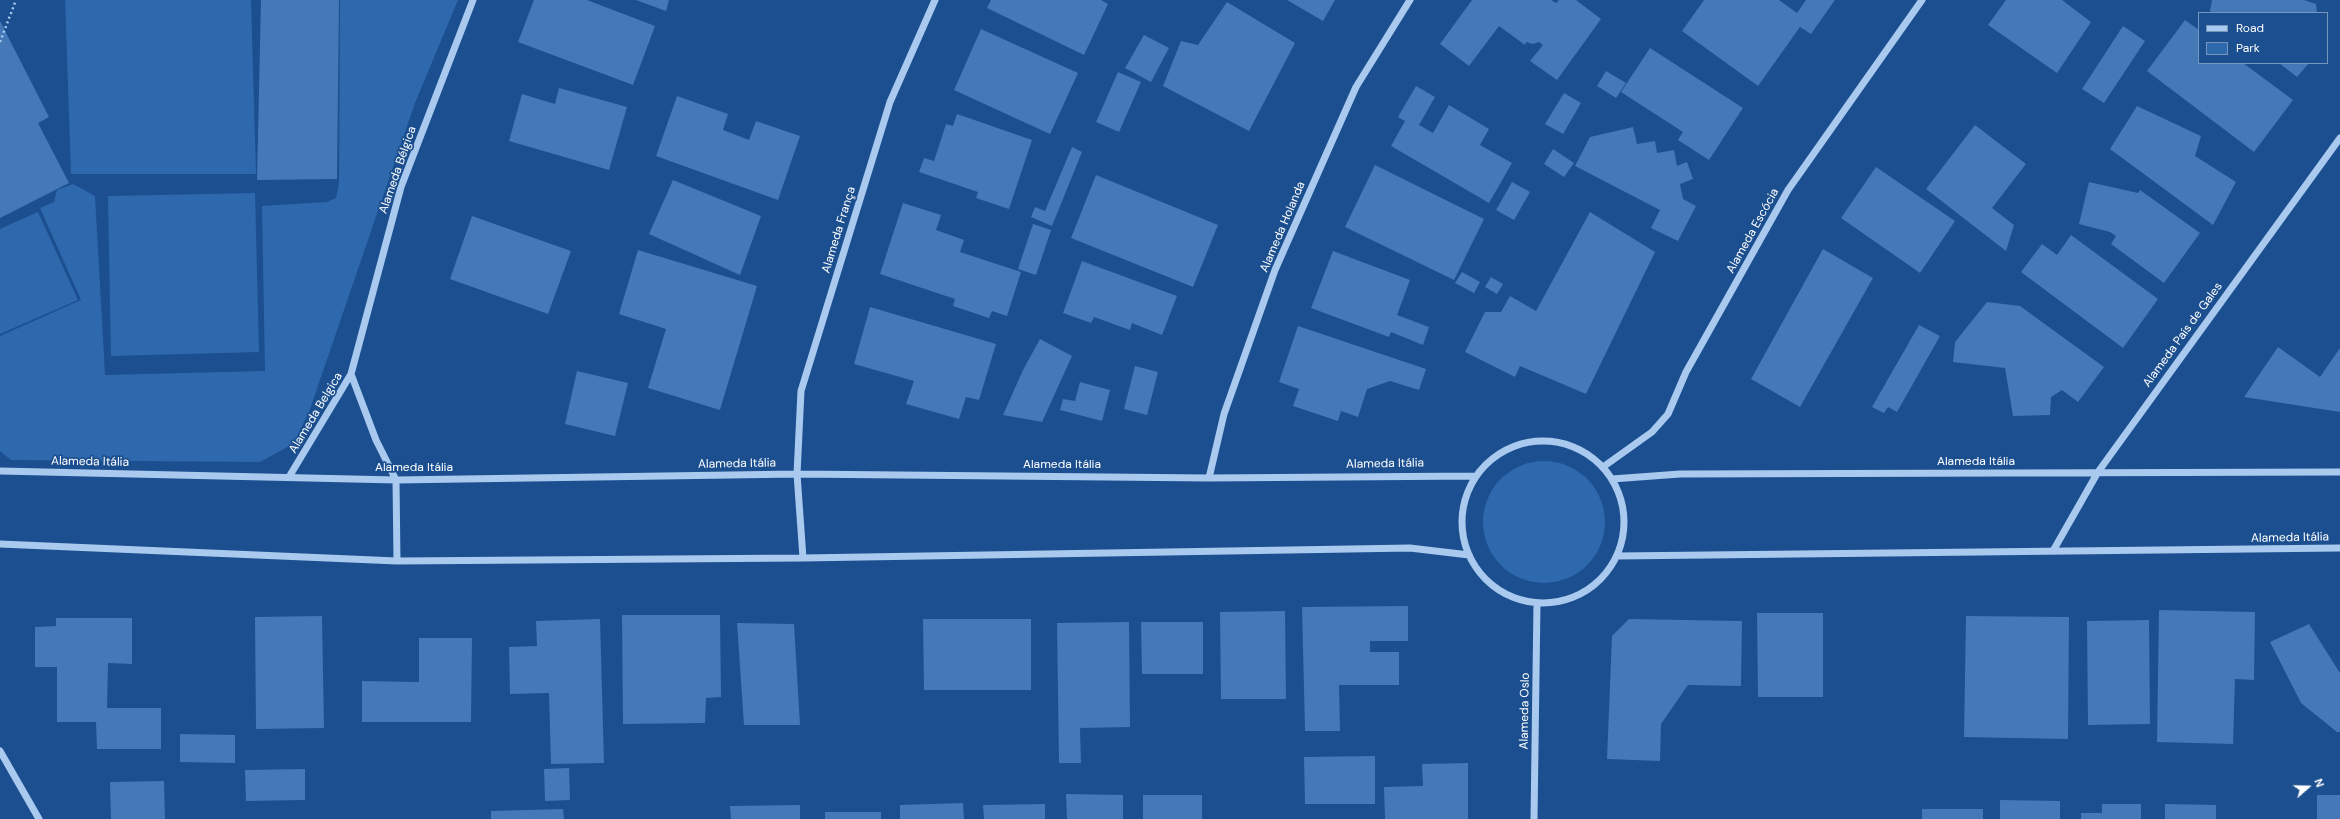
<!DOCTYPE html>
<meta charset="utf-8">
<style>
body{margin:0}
#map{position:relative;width:2340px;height:819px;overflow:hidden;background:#1b4f8f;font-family:"DM Sans",sans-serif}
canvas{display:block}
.legend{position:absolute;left:2198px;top:12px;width:130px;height:52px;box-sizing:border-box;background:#1b4f8f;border:1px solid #7695bc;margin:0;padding:5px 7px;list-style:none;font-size:12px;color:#fff}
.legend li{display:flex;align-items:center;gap:8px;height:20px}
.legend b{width:20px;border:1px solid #7695bc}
.north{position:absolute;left:2288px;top:767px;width:40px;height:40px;-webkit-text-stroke:3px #1b4f8f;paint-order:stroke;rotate:70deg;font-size:11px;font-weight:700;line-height:16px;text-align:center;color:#fff}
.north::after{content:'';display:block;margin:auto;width:14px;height:18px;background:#fff;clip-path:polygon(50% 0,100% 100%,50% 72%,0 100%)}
</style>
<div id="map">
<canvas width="2340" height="819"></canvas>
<ul class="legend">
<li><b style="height:5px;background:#a9c9ee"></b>Road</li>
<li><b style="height:11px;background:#2e69ad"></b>Park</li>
</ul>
<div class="north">N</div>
</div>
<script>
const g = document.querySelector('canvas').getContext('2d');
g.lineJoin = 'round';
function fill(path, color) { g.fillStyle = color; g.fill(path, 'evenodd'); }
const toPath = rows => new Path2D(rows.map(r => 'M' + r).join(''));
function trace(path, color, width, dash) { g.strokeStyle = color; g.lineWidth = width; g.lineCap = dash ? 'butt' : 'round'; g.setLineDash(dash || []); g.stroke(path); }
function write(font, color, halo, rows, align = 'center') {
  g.font = font + ' "DM Sans",sans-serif'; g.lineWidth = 3.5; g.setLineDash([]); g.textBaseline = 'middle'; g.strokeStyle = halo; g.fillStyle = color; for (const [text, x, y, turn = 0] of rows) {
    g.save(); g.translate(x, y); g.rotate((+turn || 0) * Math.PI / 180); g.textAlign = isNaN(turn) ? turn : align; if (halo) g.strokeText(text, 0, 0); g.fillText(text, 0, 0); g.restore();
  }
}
const green = toPath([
 [65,0,251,0,256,174,71,174],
 [340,0,458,0,415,103,309,412,293,444,260,462,11,460,0,451,0,336,81,300,40,208,54,202,57,190,73,184,95,196,105,375,265,371,262,206,327,202,336,198,339,183],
 [255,193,259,352,111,356,108,196],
 [38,212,78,300,0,334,0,229],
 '1483 522a61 61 0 1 1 122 0a61 61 0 1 1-122 0Z'
]);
const building = toPath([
 [261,0,339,0,337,179,257,180],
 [534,0,587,0,655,26,633,85,518,42],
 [636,0,669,0,666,11],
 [991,0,1101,0,1108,4,1084,55,987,8],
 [1287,0,1335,0,1323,21],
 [1472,0,1551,0,1556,3,1559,0,1576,0,1601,19,1557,80,1530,61,1543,45,1539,42,1533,44,1526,42,1525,45,1499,26,1469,66,1440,44],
 [1704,0,1779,0,1797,13,1806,0,1835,0,1811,34,1800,27,1758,86,1682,31],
 [2006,0,2062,0,2091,22,2057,73,1988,25],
 [2212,0,2304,0,2316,4,2317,13,2213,13,2210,11],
 [1227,2,1295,43,1249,131,1163,86,1181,41,1198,45],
 [2185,20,2199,30,2199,63,2243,63,2293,100,2254,152,2147,71],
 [0,21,49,117,38,123,69,183,0,218],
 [2123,26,2145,41,2104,103,2082,89],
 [981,29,1078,73,1050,134,954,90],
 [1144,35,1169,48,1151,82,1125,68],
 [1650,48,1743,108,1709,160,1678,140,1683,132,1621,92],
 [2279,63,2309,63,2297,77],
 [1606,71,1626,83,1616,98,1597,86],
 [1118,72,1141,82,1119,132,1096,122],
 [1416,86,1435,97,1419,125,1433,133,1449,105,1489,129,1480,145,1512,163,1489,203,1391,146,1405,121,1398,117],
 [559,88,627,107,609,170,509,141,522,94,555,104],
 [1564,93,1581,103,1563,134,1545,124],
 [677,96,728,114,723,130,749,140,756,121,800,136,778,200,656,156],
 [2137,106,2201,136,2195,156,2236,182,2213,225,2110,149],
 [957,114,1032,140,1009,209,976,198,978,192,919,172,924,158,934,161,946,124,953,126],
 [1975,125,2026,164,1992,208,2014,225,2006,251,1926,189],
 [1633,127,1637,144,1655,141,1657,153,1674,150,1677,166,1687,162,1693,179,1680,184,1683,199,1696,206,1678,241,1651,228,1660,210,1575,166,1590,137],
 [1072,147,1082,152,1052,226,1031,217,1035,207,1045,211],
 [1553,149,1574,163,1564,177,1544,164],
 [1375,165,1484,219,1454,280,1345,227],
 [1876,167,1955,221,1920,273,1841,218],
 [1096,175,1218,225,1193,287,1071,238],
 [673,180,761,216,740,275,649,234],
 [1512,182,1530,192,1514,220,1496,210],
 [2089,182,2138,193,2140,190,2200,233,2164,283,2111,244,2116,236,2110,232,2079,224],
 [903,203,941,215,936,230,964,240,960,252,1021,272,1007,316,992,311,989,318,953,306,955,299,880,274],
 [1590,212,1655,252,1586,394,1520,366,1515,377,1465,352,1485,312,1501,312,1510,296,1536,311],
 [472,216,571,251,548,314,450,279],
 [1033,224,1051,230,1036,275,1018,269],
 [2071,235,2158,299,2123,348,2021,272,2042,244,2057,255],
 [1823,249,1873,278,1800,407,1751,379],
 [638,250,757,286,720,410,648,388,666,329,619,314],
 [1333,251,1410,280,1397,315,1429,327,1423,345,1391,332,1389,337,1311,308],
 [1082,261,1177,296,1162,335,1132,323,1130,330,1094,317,1091,323,1063,313],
 [1462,272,1480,282,1474,293,1455,283],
 [1491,277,1503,284,1497,294,1485,287],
 [1987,302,2020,306,2104,367,2078,402,2062,390,2051,397,2050,415,2013,416,2005,368,1953,362,1955,342],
 [870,307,996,344,979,400,966,397,959,419,906,404,914,381,854,364],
 [1919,325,1940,336,1897,412,1888,407,1884,413,1872,407],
 [1298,326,1426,369,1419,390,1390,381,1367,389,1358,417,1341,411,1338,421,1293,406,1299,389,1279,382],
 [1040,339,1072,356,1042,422,1003,415,1023,370],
 [2278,347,2320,377,2340,348,2340,412,2244,397],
 [1135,366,1158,372,1147,415,1124,409],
 [577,371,628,383,615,436,565,424],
 [1080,382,1110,390,1102,421,1060,410,1063,399,1075,401],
 [1408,606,1408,641,1370,641,1370,652,1399,652,1399,685,1339,685,1340,731,1305,731,1302,607],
 [2159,610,2255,612,2254,680,2235,679,2233,744,2157,742],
 [1285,611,1286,699,1221,699,1220,612],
 [1757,613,1823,613,1823,697,1758,697],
 [622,615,720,615,721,697,706,698,705,723,623,724],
 [322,616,324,728,256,729,255,617],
 [1966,616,2069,617,2068,739,1964,737],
 [56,618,132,618,132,664,108,663,107,708,161,708,161,749,97,749,96,722,57,722,57,667,35,667,35,627,56,626],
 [600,619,604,763,551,764,549,693,510,694,509,647,537,646,536,621],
 [923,619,1031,619,1031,690,924,690],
 [1629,619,1742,621,1741,686,1688,685,1661,724,1660,761,1607,759,1612,636],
 [2149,620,2150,724,2088,725,2087,621],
 [1129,622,1130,727,1080,728,1081,763,1059,763,1057,623],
 [1141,622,1203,622,1203,674,1142,674],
 [737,623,794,624,800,725,744,725],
 [2309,624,2340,673,2340,732,2337,732,2301,703,2270,642],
 [419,638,472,638,471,722,362,722,362,681,419,682],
 [180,734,235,735,235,763,180,762],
 [1375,756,1375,804,1305,804,1304,757],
 [1468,763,1468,819,1385,819,1384,787,1423,786,1422,764],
 [569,768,570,800,545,801,544,769],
 [305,769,305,800,246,801,245,770],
 [164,781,165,819,111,819,110,782],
 [1066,794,1123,795,1123,819,1067,819],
 [1143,795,1202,795,1202,819,1143,819],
 [2317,795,2340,795,2340,819,2317,819],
 [2000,800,2060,801,2060,819,2000,819],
 [963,803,964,819,900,819,900,805],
 [1045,804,1045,819,984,819,983,805],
 [2102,804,2141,804,2141,819,2081,819,2081,813,2102,813],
 [2165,804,2216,805,2216,819,2165,819],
 [800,805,800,819,731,819,730,806],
 [563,809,564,819,491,819,491,811],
 [1922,809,1983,809,1983,819,1922,819],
 [825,812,881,812,881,819,825,819]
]);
const path = toPath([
 [0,42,16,0]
]);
const minor = toPath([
 [351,374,376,440,396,480,397,561],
 '1462 522a81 81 0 1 1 162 0a81 81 0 1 1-162 0Z',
 [1603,467,1652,432,1668,414,1686,372,1788,190,1922,0],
 [0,471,396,480,797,474,1209,478,1475,476],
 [289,477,351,374,401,187,473,0],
 [1209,478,1224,414,1275,270,1356,87,1410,0],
 [1612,479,1680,474,2340,472],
 [0,544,397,561,803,558,1410,548,1469,555],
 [2053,551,2098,472,2340,138],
 [1617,556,2340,548],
 [803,558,797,474,801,391,890,102,935,0],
 [0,751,39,819],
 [1534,819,1537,603]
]);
const streetNames = [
 ["Alameda Bélgica",398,170,-71],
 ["Alameda Holanda",1283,227,-67],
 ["Alameda França",839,230,-73],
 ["Alameda Escócia",1753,231,-61],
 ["Alameda País de Gales",2183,335,-54],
 ["Alameda Belgica",316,413,-59],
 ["Alameda Itália",90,462,1],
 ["Alameda Itália",1976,462],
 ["Alameda Itália",737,464,-1],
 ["Alameda Itália",1385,464,-1],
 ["Alameda Itália",1062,465],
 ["Alameda Itália",414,468],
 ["Alameda Itália",2290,538,-1],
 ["Alameda Oslo",1525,711,-89]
];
fill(green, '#2e69ad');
fill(building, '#4478b7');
trace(path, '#a9c9ee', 2.5, [2, 3]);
trace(minor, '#a9c9ee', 7);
write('12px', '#fff', '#1b4f8f', streetNames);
</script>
